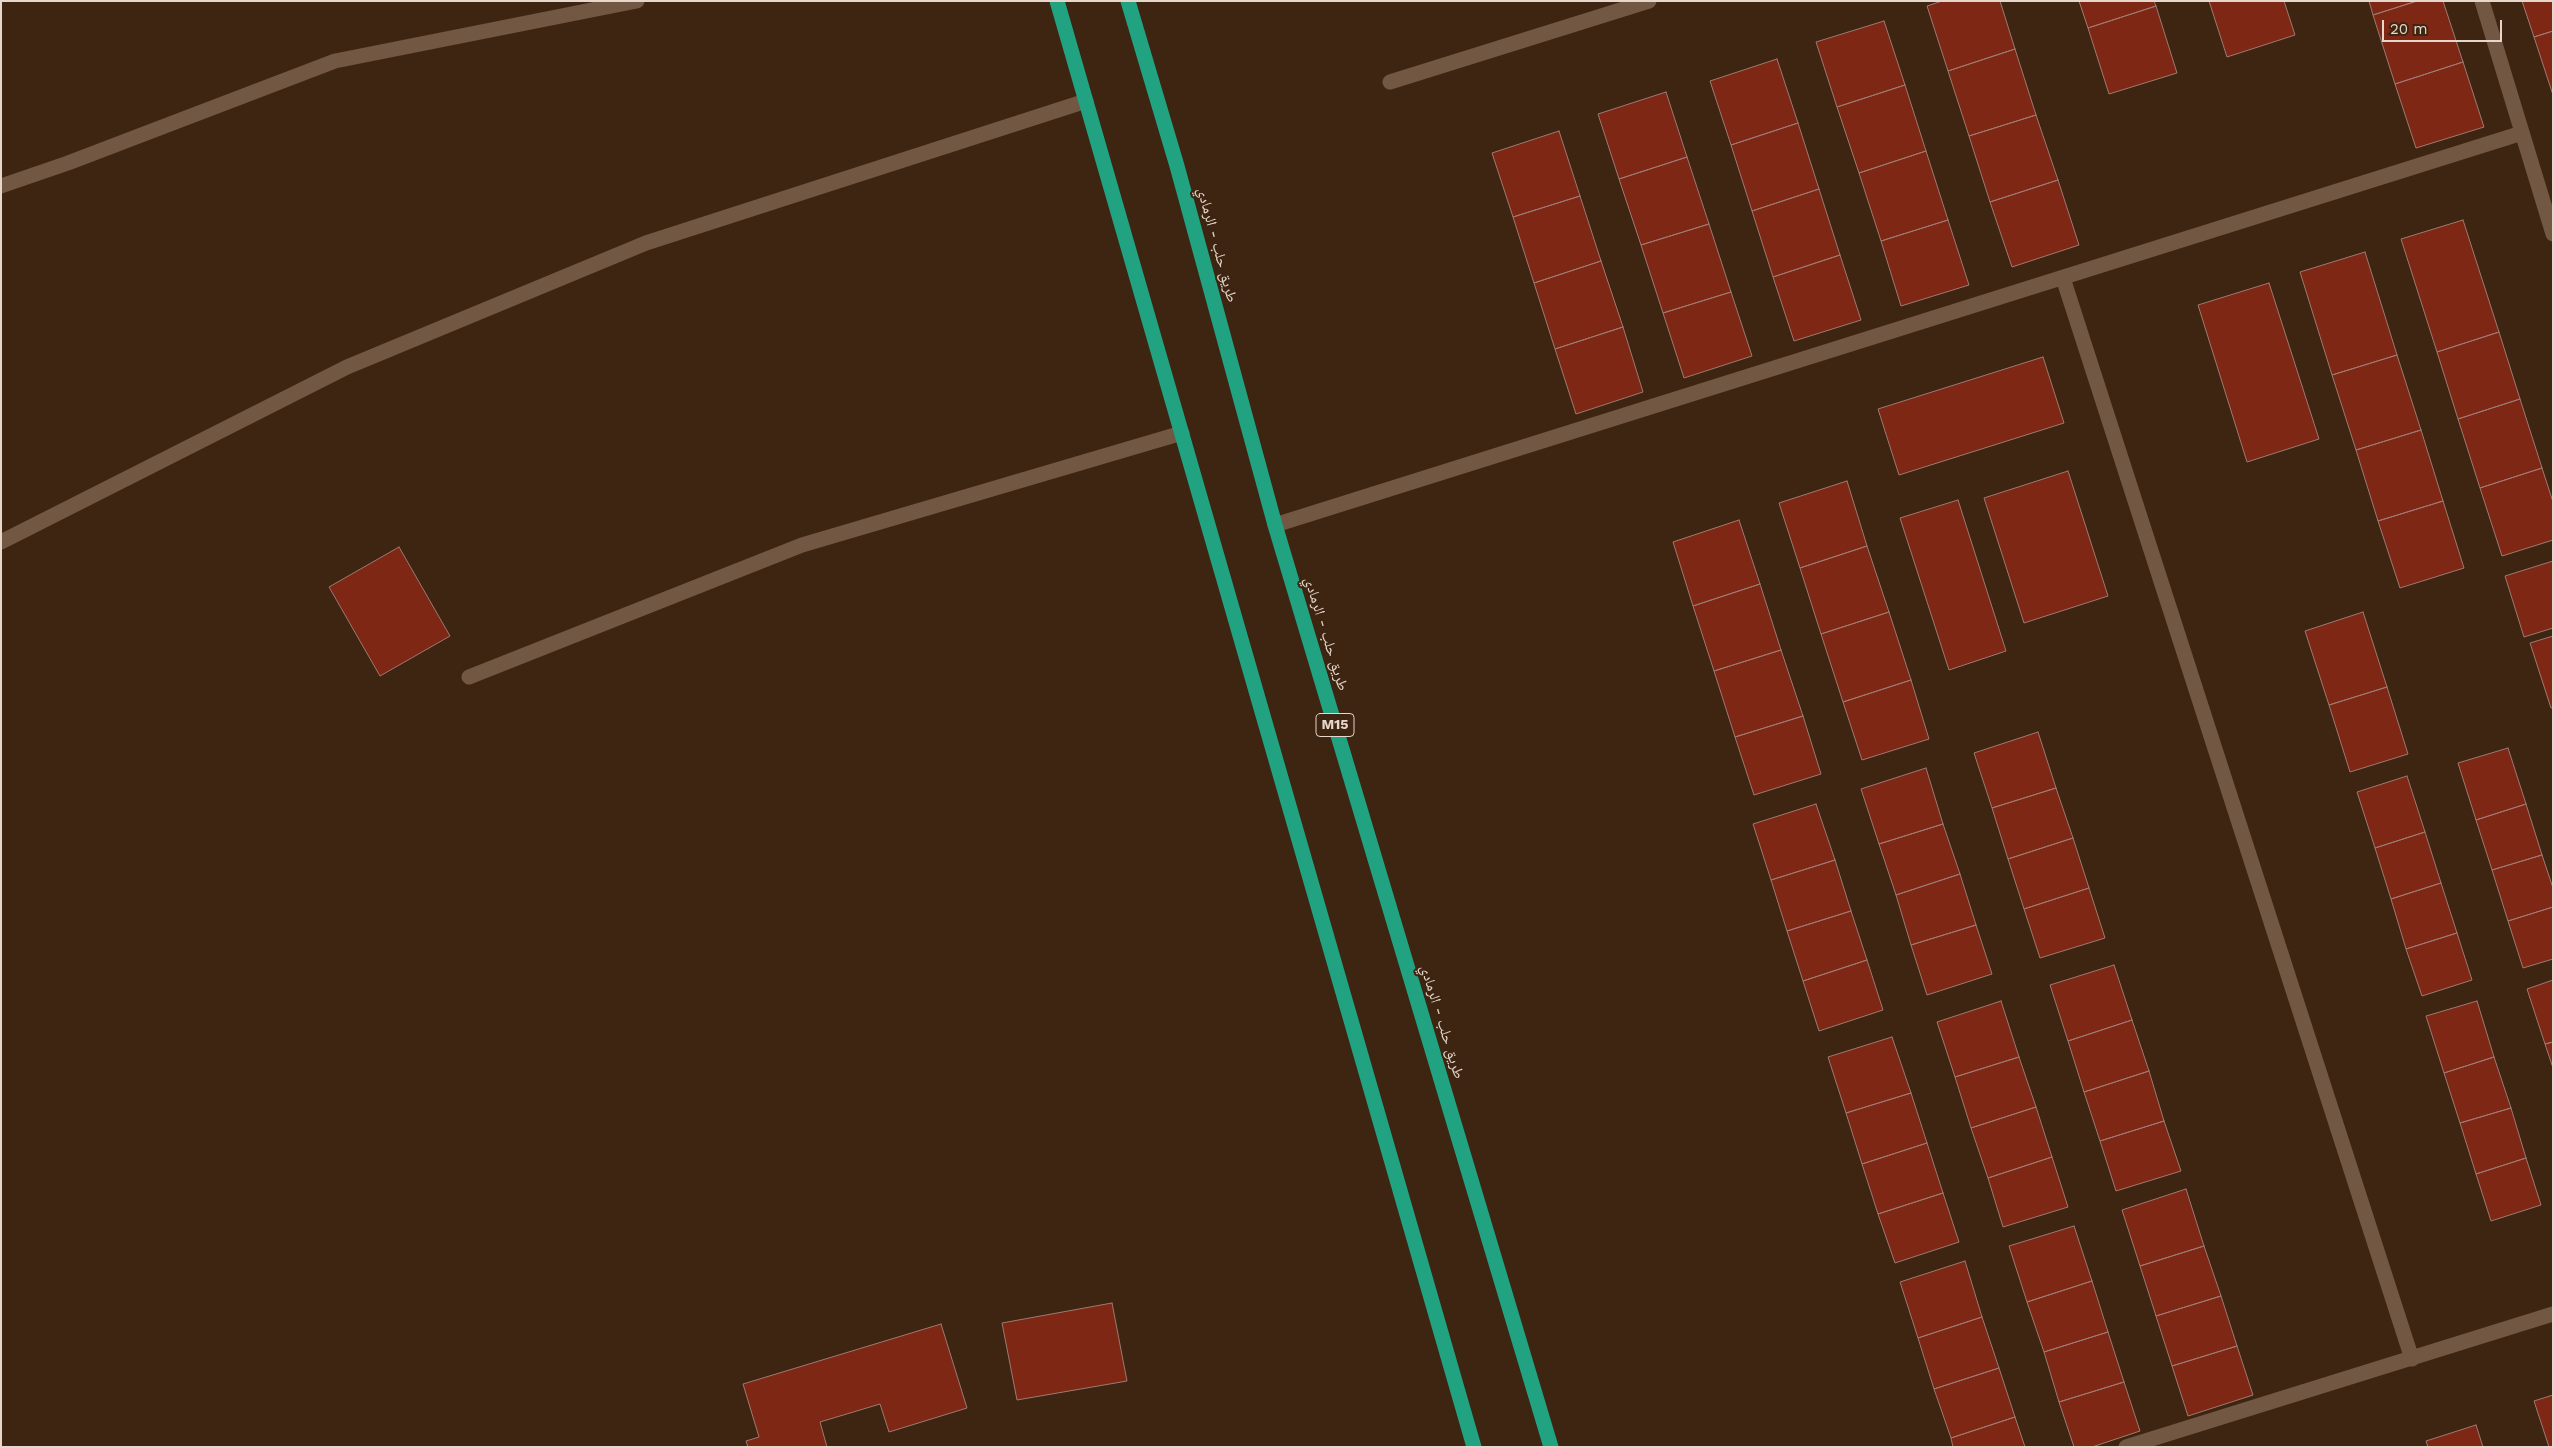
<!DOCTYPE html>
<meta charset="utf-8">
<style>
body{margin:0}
#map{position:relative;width:2554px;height:1448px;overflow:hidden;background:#3d2512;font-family:"Work Sans",sans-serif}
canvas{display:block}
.frame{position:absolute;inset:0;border:2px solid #e6d6cb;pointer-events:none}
.scale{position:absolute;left:2382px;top:20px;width:120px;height:22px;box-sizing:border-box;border:2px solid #e6d6cb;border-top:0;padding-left:6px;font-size:15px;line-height:18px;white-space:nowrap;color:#e6d6cb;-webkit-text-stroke:4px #3d2512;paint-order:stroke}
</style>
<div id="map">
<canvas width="2554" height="1448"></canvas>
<div class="frame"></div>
<div class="scale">20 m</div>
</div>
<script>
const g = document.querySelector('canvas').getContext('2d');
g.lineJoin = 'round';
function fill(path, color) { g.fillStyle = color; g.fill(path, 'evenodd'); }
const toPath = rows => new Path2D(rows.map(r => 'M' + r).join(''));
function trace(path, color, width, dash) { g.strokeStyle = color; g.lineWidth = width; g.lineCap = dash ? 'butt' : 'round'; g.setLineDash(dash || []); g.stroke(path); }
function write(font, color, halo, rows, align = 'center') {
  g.font = font + ' "Work Sans","Noto Naskh Arabic",sans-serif'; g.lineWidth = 4; g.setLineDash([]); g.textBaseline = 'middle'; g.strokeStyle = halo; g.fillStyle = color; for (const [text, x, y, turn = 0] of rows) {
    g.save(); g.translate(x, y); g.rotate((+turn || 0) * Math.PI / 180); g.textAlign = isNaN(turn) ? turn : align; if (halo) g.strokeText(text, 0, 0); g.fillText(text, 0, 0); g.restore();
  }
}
const building = toPath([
 [1942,1,2000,1,2015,49,1948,71,1927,6,1942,1],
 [2079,1,2154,1,2156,6,2088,28,2079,1],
 [2209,1,2284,1,2295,35,2227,57,2209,1],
 [2369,1,2417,1,2373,15,2369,1],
 [2417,1,2443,1,2463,62,2395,84,2373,15,2417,1],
 [2522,1,2553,1,2553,31,2534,37,2522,1],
 [2156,6,2177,73,2109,94,2088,28,2156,6],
 [1884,21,1905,85,1837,107,1816,42,1884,21],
 [2553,31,2553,95,2534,37,2553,31],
 [2015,49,2036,115,1969,136,1948,71,2015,49],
 [1777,59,1798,123,1731,145,1710,81,1777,59],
 [2463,62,2484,127,2416,148,2395,84,2463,62],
 [1905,85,1926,151,1859,173,1837,107,1905,85],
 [1666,92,1687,157,1619,179,1598,114,1666,92],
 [2036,115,2058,180,1990,202,1969,136,2036,115],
 [1798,123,1819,189,1752,211,1731,145,1798,123],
 [1559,131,1580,196,1513,217,1492,153,1559,131],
 [1926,151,1948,220,1881,241,1859,173,1926,151],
 [1687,157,1709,224,1641,245,1619,179,1687,157],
 [2058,180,2079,245,2012,267,1990,202,2058,180],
 [1819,189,1840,255,1773,277,1752,211,1819,189],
 [1580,196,1601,261,1534,283,1513,217,1580,196],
 [1948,220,1969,285,1901,306,1881,241,1948,220],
 [2463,220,2499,332,2437,352,2401,239,2463,220],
 [1709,224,1731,292,1663,313,1641,245,1709,224],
 [2365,252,2397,355,2332,375,2300,272,2365,252],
 [1840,255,1861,320,1794,341,1773,277,1840,255],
 [1601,261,1623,327,1555,349,1534,283,1601,261],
 [2269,283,2319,439,2247,462,2198,305,2269,283],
 [1731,292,1752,356,1684,378,1663,313,1731,292],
 [1623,327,1643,392,1576,414,1555,349,1623,327],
 [2499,332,2520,399,2458,419,2437,352,2499,332],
 [2397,355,2421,430,2356,450,2332,375,2397,355],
 [2043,357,2064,423,1899,475,1878,409,2043,357],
 [2520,399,2542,468,2480,488,2458,419,2520,399],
 [2421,430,2443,501,2378,521,2356,450,2421,430],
 [2542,468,2553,502,2553,540,2502,556,2480,488,2542,468],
 [2068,471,2108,596,2024,623,1984,498,2068,471],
 [1847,481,1867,546,1800,568,1779,503,1847,481],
 [1958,500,2006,651,1949,670,1900,518,1958,500],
 [2443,501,2464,568,2400,588,2378,521,2443,501],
 [1739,520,1760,584,1693,606,1673,542,1739,520],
 [1867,546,1889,612,1821,634,1800,568,1867,546],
 [399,547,450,636,380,676,329,587,399,547],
 [2553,561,2553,628,2524,637,2505,576,2553,561],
 [1760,584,1781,650,1714,671,1693,606,1760,584],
 [1889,612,1911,680,1843,702,1821,634,1889,612],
 [2363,612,2387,687,2329,705,2305,631,2363,612],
 [2553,636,2553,708,2551,708,2530,643,2553,636],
 [1781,650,1803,716,1735,737,1714,671,1781,650],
 [1911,680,1929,739,1862,760,1843,702,1911,680],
 [2387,687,2408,754,2350,772,2329,705,2387,687],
 [1803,716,1821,774,1754,795,1735,737,1803,716],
 [2038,732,2056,788,1992,808,1974,753,2038,732],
 [2508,748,2526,804,2476,820,2458,763,2508,748],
 [1926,768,1943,824,1879,844,1861,789,1926,768],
 [2407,776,2425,832,2375,848,2357,792,2407,776],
 [2056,788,2073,838,2008,859,1992,808,2056,788],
 [1816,804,1835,860,1771,880,1753,824,1816,804],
 [2526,804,2542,855,2492,870,2476,820,2526,804],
 [1943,824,1960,874,1896,895,1879,844,1943,824],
 [2425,832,2441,883,2391,899,2375,848,2425,832],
 [2073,838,2089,888,2024,909,2008,859,2073,838],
 [2542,855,2553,888,2553,907,2508,921,2492,870,2542,855],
 [1835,860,1851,911,1787,931,1771,880,1835,860],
 [1960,874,1976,925,1911,945,1896,895,1960,874],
 [2441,883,2457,933,2406,949,2391,899,2441,883],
 [2089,888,2105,938,2040,958,2024,909,2089,888],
 [2553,907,2553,959,2523,968,2508,921,2553,907],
 [1851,911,1867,960,1803,981,1787,931,1851,911],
 [1976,925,1992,974,1927,995,1911,945,1976,925],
 [2457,933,2472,980,2422,996,2406,949,2457,933],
 [1867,960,1883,1010,1819,1031,1803,981,1867,960],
 [2114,965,2132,1020,2068,1041,2050,985,2114,965],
 [2553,980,2553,1042,2545,1044,2527,989,2553,980],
 [2001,1001,2019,1057,1955,1077,1937,1022,2001,1001],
 [2477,1001,2494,1057,2444,1073,2426,1016,2477,1001],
 [2132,1020,2149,1071,2084,1092,2068,1041,2132,1020],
 [1892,1037,1911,1093,1846,1113,1828,1057,1892,1037],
 [2553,1042,2553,1068,2545,1044,2553,1042],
 [2019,1057,2036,1107,1971,1128,1955,1077,2019,1057],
 [2494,1057,2511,1108,2460,1123,2444,1073,2494,1057],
 [2149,1071,2164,1121,2100,1141,2084,1092,2149,1071],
 [1911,1093,1927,1143,1862,1164,1846,1113,1911,1093],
 [2036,1107,2052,1157,1988,1178,1971,1128,2036,1107],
 [2511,1108,2526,1158,2476,1174,2460,1123,2511,1108],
 [2164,1121,2181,1171,2116,1191,2100,1141,2164,1121],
 [1927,1143,1943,1193,1878,1214,1862,1164,1927,1143],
 [2052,1157,2068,1207,2003,1227,1988,1178,2052,1157],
 [2526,1158,2541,1205,2491,1221,2476,1174,2526,1158],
 [2186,1189,2204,1246,2140,1266,2122,1210,2186,1189],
 [1943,1193,1959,1242,1895,1263,1878,1214,1943,1193],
 [2074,1226,2092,1281,2027,1302,2009,1246,2074,1226],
 [2204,1246,2221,1296,2156,1316,2140,1266,2204,1246],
 [1965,1261,1982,1317,1918,1338,1900,1282,1965,1261],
 [2092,1281,2108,1332,2044,1352,2027,1302,2092,1281],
 [2221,1296,2237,1346,2172,1366,2156,1316,2221,1296],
 [1112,1303,1127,1381,1017,1400,1002,1323,1112,1303],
 [1982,1317,1999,1368,1934,1389,1918,1338,1982,1317],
 [941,1324,967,1408,889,1432,880,1404,820,1422,827,1447,748,1447,746,1441,759,1437,743,1384,941,1324],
 [2108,1332,2124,1382,2059,1402,2044,1352,2108,1332],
 [2237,1346,2253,1395,2188,1416,2172,1366,2237,1346],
 [1999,1368,2015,1417,1951,1438,1934,1389,1999,1368],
 [2124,1382,2140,1431,2092,1447,2074,1447,2059,1402,2124,1382],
 [2553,1395,2553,1447,2549,1447,2534,1401,2553,1395],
 [2015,1417,2025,1447,1953,1447,1951,1438,2015,1417],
 [2476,1425,2483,1447,2428,1447,2426,1441,2476,1425]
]);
const minor = toPath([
 [2482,1,2553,234],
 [1390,82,1649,1],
 [1,186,68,163,335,61,637,1],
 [2063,278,2412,1359],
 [1275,525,2522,133],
 [1,542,347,367,646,243,1086,101],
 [469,677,802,545,1182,433],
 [2126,1447,2553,1314]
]);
const highway = toPath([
 [1057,1,1474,1447],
 [1128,1,1177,166,1275,525,1551,1447]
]);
const shields = [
 [1335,725,38]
];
const shieldNames = [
 ["M15",1335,725]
];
const streetNames = [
 ["طريق حلب - الرمادي",1217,245,75],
 ["طريق حلب - الرمادي",1326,634,73],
 ["طريق حلب - الرمادي",1442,1022,73]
];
fill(building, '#7e2714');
trace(building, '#9e7a72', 1);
trace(minor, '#725742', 15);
trace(highway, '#21a281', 15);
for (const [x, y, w] of shields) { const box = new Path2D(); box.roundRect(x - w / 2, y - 11.5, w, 23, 4); g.fillStyle = '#3d2512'; g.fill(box); trace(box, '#e6d6cb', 1); }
write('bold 14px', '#e6d6cb', null, shieldNames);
write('15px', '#e6d6cb', '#3d2512', streetNames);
</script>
